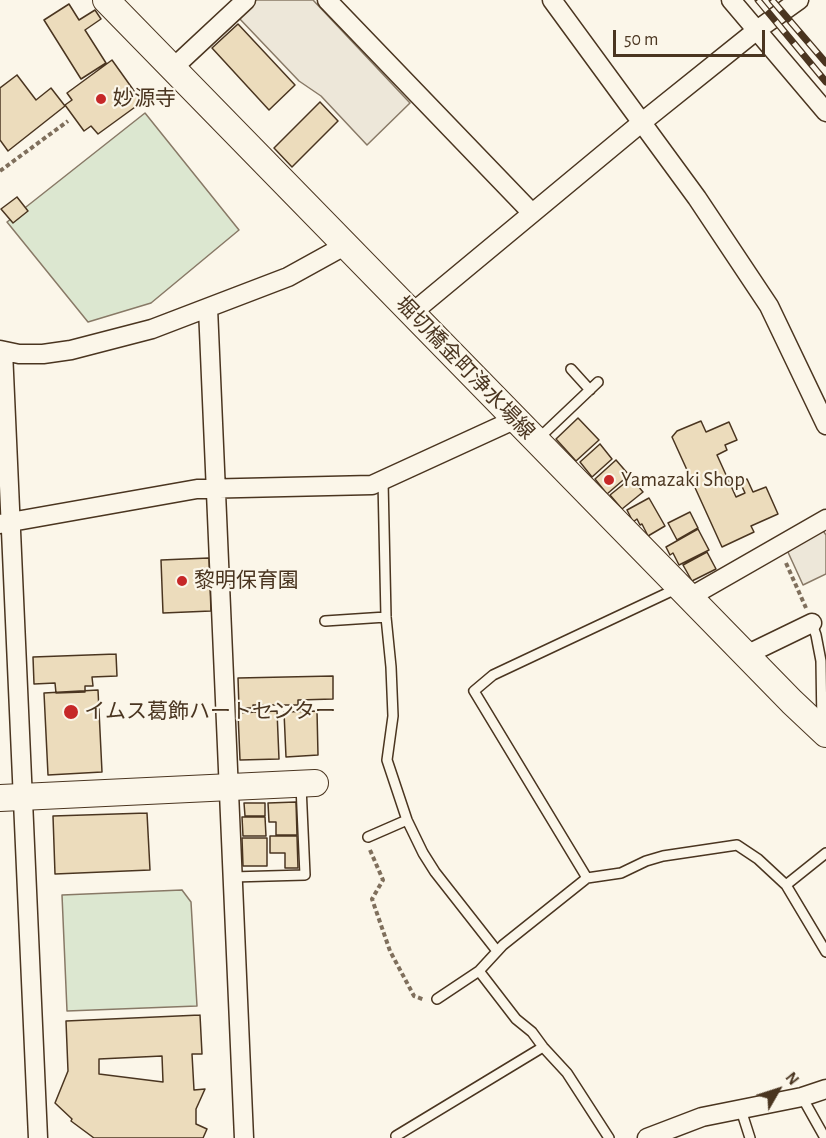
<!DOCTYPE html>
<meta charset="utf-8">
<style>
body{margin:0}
#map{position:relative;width:826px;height:1138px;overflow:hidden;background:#fbf6e9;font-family:"Alegreya Sans",sans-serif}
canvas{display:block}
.north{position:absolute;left:748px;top:1060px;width:60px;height:60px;-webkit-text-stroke:4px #fbf6e9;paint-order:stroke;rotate:51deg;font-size:16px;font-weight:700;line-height:24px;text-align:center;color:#4a3520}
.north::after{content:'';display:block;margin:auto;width:21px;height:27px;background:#4a3520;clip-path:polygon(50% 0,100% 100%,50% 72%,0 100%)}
.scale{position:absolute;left:613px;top:30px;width:152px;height:27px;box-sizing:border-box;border:3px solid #4a3520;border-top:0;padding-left:8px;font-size:18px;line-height:21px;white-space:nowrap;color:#4a3520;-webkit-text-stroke:4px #fbf6e9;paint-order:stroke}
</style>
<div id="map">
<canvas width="826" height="1138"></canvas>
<div class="north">N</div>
<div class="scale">50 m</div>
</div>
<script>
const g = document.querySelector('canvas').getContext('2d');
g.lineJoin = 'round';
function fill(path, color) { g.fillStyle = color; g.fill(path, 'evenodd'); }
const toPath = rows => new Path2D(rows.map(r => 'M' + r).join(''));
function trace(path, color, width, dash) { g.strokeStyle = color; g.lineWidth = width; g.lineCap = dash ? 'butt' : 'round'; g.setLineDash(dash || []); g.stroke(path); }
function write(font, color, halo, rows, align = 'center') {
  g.font = font + ' "Alegreya Sans","Noto Sans JP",sans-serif'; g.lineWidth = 4.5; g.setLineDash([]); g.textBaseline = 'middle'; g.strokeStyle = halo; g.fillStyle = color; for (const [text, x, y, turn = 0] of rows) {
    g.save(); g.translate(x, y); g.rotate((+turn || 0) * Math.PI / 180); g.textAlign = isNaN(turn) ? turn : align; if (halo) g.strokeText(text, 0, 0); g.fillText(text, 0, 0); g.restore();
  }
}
const green = toPath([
 [145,113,239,230,151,303,88,322,7,222,145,113],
 [182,890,191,902,197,1006,67,1011,62,895,182,890]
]);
const parking = toPath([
 [256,0,313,0,410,103,367,145,321,96,299,81,238,17,256,0],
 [822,529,826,535,826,574,803,585,787,550,822,529]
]);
const building = toPath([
 [69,4,79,20,95,10,101,19,85,30,106,63,81,79,44,20,69,4],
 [238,24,295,85,269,110,212,48,238,24],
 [112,60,142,102,98,134,91,126,84,131,65,105,72,100,67,93,112,60],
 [17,75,36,100,51,88,65,106,8,151,0,140,0,88,17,75],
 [320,102,338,121,292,167,274,148,320,102],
 [17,197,28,211,13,223,1,209,17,197],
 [578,418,599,440,576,461,556,439,578,418],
 [701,421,706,432,729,422,737,440,725,445,727,450,717,455,736,497,745,493,740,482,747,479,753,492,766,487,778,514,751,526,754,532,722,547,672,437,677,431,701,421],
 [600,444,612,459,592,477,580,462,600,444],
 [616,460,629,475,607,494,595,479,616,460],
 [631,478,643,492,622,509,610,495,631,478],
 [649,498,665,526,648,536,642,524,640,525,637,519,633,522,627,510,649,498],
 [690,512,698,528,677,540,668,523,690,512],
 [698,529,709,550,679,565,673,553,670,555,666,547,698,529],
 [707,552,716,569,692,581,683,565,707,552],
 [209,558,211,611,163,613,161,560,209,558],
 [116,654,117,676,92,677,93,686,85,686,85,692,56,693,55,683,34,684,33,657,116,654],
 [333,676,333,699,298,700,298,705,253,705,253,708,239,708,238,678,333,676],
 [98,690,102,772,48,775,44,693,98,690],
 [277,711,279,759,240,760,238,713,277,711],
 [317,711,318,755,286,757,284,712,317,711],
 [296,802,297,835,276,835,276,822,269,822,268,803,296,802],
 [244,803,265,803,265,816,245,816,244,803],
 [147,813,150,870,55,874,53,816,147,813],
 [242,817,265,817,266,836,243,836,242,817],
 [270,836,297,836,298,868,285,868,285,853,270,853,270,836],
 [242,838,267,838,267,866,243,866,242,838],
 [200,1015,202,1054,192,1054,194,1090,205,1089,196,1109,196,1124,207,1129,203,1138,94,1138,71,1121,72,1119,55,1103,68,1071,66,1021,200,1015],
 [162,1056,163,1082,99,1074,99,1059,162,1056]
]);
const path = toPath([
 [0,171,68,121],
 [786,563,806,608],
 [370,850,383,880,372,899,390,951,414,996,425,1000]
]);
const lane = toPath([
 [571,369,590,390],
 [539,438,598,382],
 [383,481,386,617,391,667,393,716,387,760,407,820,423,853,435,872,497,951],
 [325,621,386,617],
 [811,621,816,635,821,661,822,726],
 [368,837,407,820],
 [232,877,305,875,301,786],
 [587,878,474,691,493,675,678,588],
 [786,885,826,853],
 [437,999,479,971],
 [802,1097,825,1138],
 [741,1110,750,1138],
 [397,1138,396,1136,543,1047],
 [609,1138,567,1073,543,1047,532,1032,516,1019,479,971,503,945,587,878,621,873,646,861,663,856,737,845,758,859,786,885,826,952]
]);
const street = toPath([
 [327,0,532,213],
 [552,0,697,198,769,306,826,425],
 [731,0,826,112],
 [173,68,246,0],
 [208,308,244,1138],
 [412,313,641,123,757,30,799,0],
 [0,350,19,354,43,354,71,350,152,329,288,277,346,245],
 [3,351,38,1138],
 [0,524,197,489,372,485,516,419],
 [690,597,826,519],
 [746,655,812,623],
 [647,1138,702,1117,802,1097,826,1089]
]);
const secondary = toPath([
 [106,0,792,702,826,734],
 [0,798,315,783]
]);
const rail = toPath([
 [758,0,826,82],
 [772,0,826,63]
]);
const markers = [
 [101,99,6,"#c62828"],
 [609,480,6,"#c62828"],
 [182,581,6,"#c62828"],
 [71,712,8,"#c62828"]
];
const poiNames = [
 ["妙源寺",113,99],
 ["Yamazaki Shop",621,480],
 ["黎明保育園",194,581],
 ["イムス葛飾ハートセンター",84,712]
];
const streetNames = [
 ["堀切橋金町浄水場線",465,368,46]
];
fill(green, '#dce7d0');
trace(green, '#887966', 1.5);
fill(parking, '#ede7d9');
trace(parking, '#887966', 1.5);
fill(building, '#ecdcbc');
trace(building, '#4a3520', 1.5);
trace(lane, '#4a3520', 12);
trace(street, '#4a3520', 21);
trace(secondary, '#4a3520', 28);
trace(path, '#7f6f5c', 4, [4.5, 3]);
trace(lane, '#fbf6e9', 9);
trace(street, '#fbf6e9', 18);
trace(secondary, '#fbf6e9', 26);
trace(rail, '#4a3520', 7);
trace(rail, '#fbf6e9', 4.5, [14]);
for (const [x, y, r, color] of markers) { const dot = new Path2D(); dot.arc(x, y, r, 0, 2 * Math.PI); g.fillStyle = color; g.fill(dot); trace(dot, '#fbf6e9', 2); }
write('21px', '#4a3520', '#fbf6e9', poiNames, 'left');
write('21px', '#4a3520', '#fbf6e9', streetNames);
</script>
